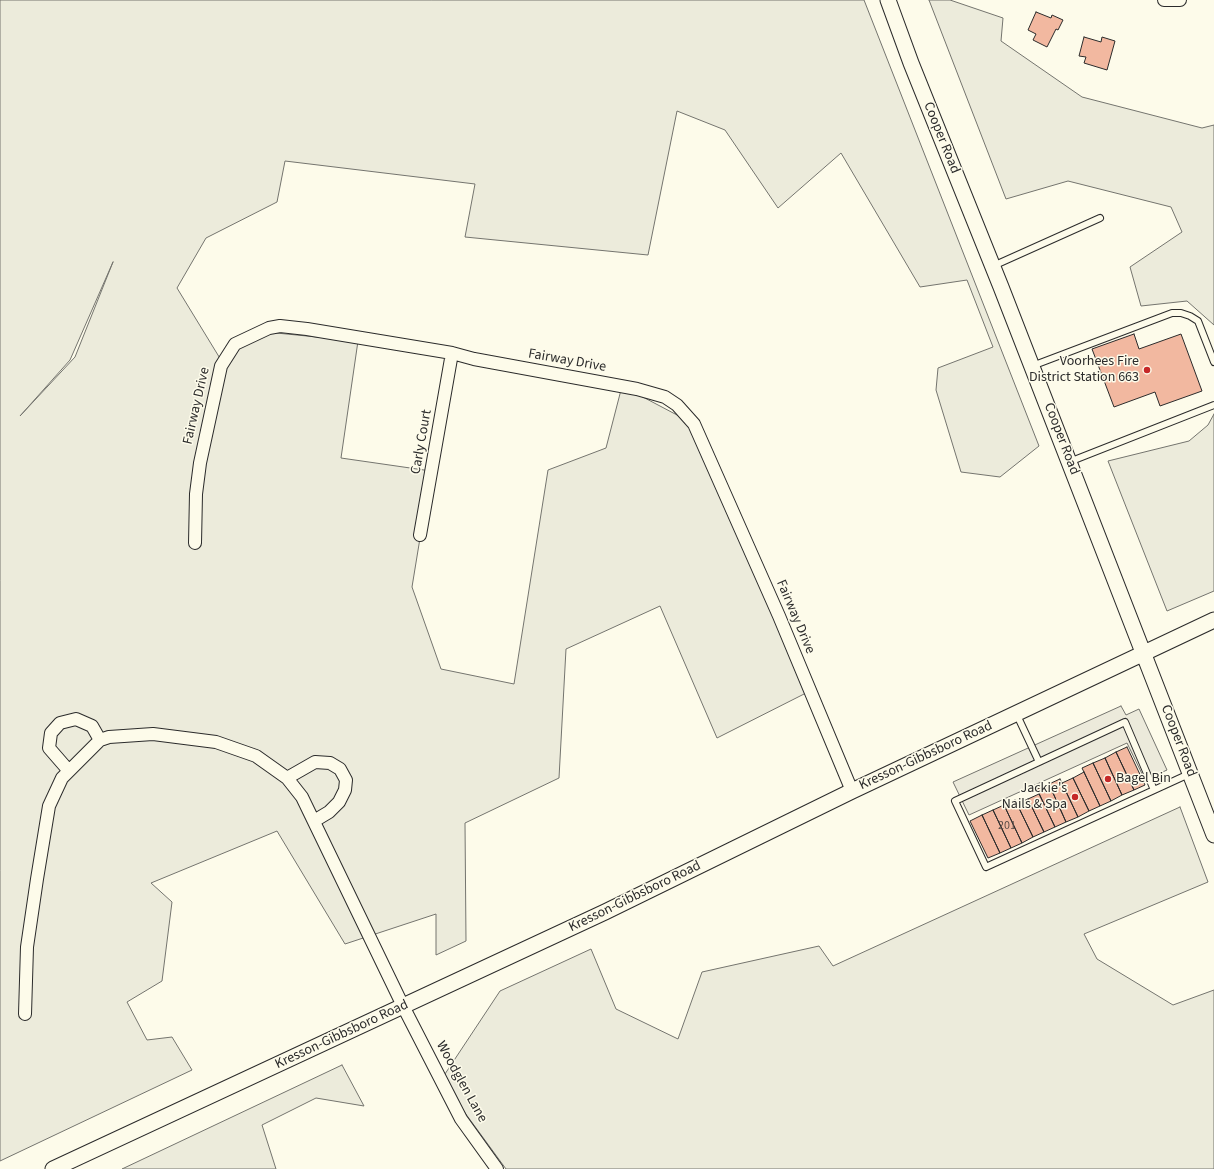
<!DOCTYPE html>
<style>
body{margin:0}
canvas{display:block;background:#fdfbea}
</style>
<canvas width="1214" height="1169"></canvas>
<script>
const g = document.querySelector('canvas').getContext('2d');
g.lineJoin = 'round';
function fill(path, color) { g.fillStyle = color; g.fill(path, 'evenodd'); }
const toPath = rows => new Path2D(rows.map(r => 'M' + r).join(''));
function trace(path, color, width, dash) { g.strokeStyle = color; g.lineWidth = width; g.lineCap = dash ? 'butt' : 'round'; g.setLineDash(dash || []); g.stroke(path); }
function write(font, color, halo, rows, align = 'center') {
  g.font = font + ' "Source Sans 3",sans-serif'; g.lineWidth = 3; g.setLineDash([]); g.textBaseline = 'middle'; g.strokeStyle = halo; g.fillStyle = color; for (const [text, x, y, turn = 0] of rows) {
    g.save(); g.translate(x, y); g.rotate((+turn || 0) * Math.PI / 180); g.textAlign = isNaN(turn) ? turn : align; if (halo) g.strokeText(text, 0, 0); g.fillText(text, 0, 0); g.restore();
  }
}
const green = toPath([
 [0,0,864,0,1039,446,1000,477,961,472,936,390,938,368,993,347,967,280,920,287,841,153,778,208,725,130,677,111,648,255,465,237,475,184,285,161,277,202,206,238,177,288,221,360,266,332,358,341,341,458,431,471,412,587,441,669,514,684,548,470,606,448,622,386,696,425,810,691,717,738,660,606,566,649,559,778,465,823,466,941,436,955,436,914,345,944,277,831,151,883,172,902,162,981,127,1002,147,1040,172,1037,192,1070,0,1161,0,0],
 [113,262,75,357,20,416,70,360,113,262],
 [929,0,950,0,1003,18,1001,41,1082,97,1202,128,1214,125,1214,325,1187,301,1141,306,1130,267,1182,232,1171,207,1068,181,1006,199,929,0],
 [1214,414,1214,591,1167,611,1108,461,1189,441,1208,425,1214,414],
 [1180,807,1208,882,1084,934,1097,959,1173,1005,1214,990,1214,1169,506,1169,441,1080,500,991,591,949,616,1009,678,1039,702,972,819,946,833,966,1180,807],
 [342,1065,364,1106,316,1098,262,1125,276,1169,122,1169,342,1065]
]);
const parking = toPath([
 [1121,706,1126,715,1139,709,1167,770,1145,780,1127,743,969,815,953,782,1121,706]
]);
const building = toPath([
 [1036,12,1051,18,1052,15,1063,20,1058,30,1056,29,1047,47,1033,40,1036,34,1028,30,1036,12],
 [1084,37,1101,42,1102,37,1115,41,1107,70,1084,63,1086,57,1079,56,1084,37],
 [1134,334,1139,349,1181,334,1202,391,1160,406,1155,392,1114,407,1092,349,1134,334],
 [1127,747,1145,785,1134,790,1116,752,1127,747],
 [1116,752,1134,790,1122,795,1105,758,1116,752],
 [1105,758,1122,795,1111,801,1093,763,1105,758],
 [1093,763,1111,801,1100,806,1082,768,1093,763],
 [1084,772,1100,806,1089,811,1073,778,1084,772],
 [1073,778,1089,811,1078,817,1062,783,1073,778],
 [1060,779,1078,817,1066,822,1049,784,1060,779],
 [1049,784,1066,822,1055,827,1037,789,1049,784],
 [1039,794,1055,827,1044,832,1028,799,1039,794],
 [1028,799,1044,832,1033,837,1017,804,1028,799],
 [1015,800,1033,837,1022,843,1004,805,1015,800],
 [1004,805,1022,843,1011,848,993,810,1004,805],
 [993,810,1011,848,1000,853,982,815,993,810],
 [982,815,1000,853,988,858,970,821,982,815]
]);
const service = toPath([
 [993,266,1100,218],
 [1032,366,1172,313,1181,313,1190,316,1198,321,1214,362],
 [1069,462,1214,405],
 [1016,713,1039,762],
 [1154,790,1125,722,955,801,986,867,1189,774]
]);
const minor = toPath([
 [1164,0,1180,0],
 [420,535,452,353],
 [195,543,196,494,200,463,221,366,235,344,269,328,280,326,307,329,452,353,474,359,637,389,665,397,677,405,694,424,779,616,852,791],
 [69,771,49,748,51,733,60,723,76,719,92,726,100,740],
 [287,778,315,762,330,763,340,769,346,780,345,790,339,802,329,812,314,821],
 [25,1014,27,947,37,879,49,806,62,778,100,740,109,737,153,734,216,742,256,756,287,778,302,797,403,1006,461,1119,497,1169]
]);
const tertiary = toPath([
 [888,0,911,63,1001,287,1214,835],
 [53,1169,605,912,852,791,1214,620]
]);
const markers = [
 [1147,370,4,"#c62828"],
 [1108,779,4,"#c62828"],
 [1075,797,4,"#c62828"]
];
const numberNames = [
 ["201",1007,826]
];
const streetNames = [
 ["Cooper Road",941,138,68],
 ["Fairway Drive",567,361,10],
 ["Fairway Drive",197,406,-77],
 ["Cooper Road",1061,439,69],
 ["Carly Court",422,442,-80],
 ["Fairway Drive",795,617,67],
 ["Cooper Road",1178,741,69],
 ["Kresson-Gibbsboro Road",926,756,-25],
 ["Kresson-Gibbsboro Road",635,897,-26],
 ["Kresson-Gibbsboro Road",342,1035,-25],
 ["Woodglen Lane",461,1082,61]
];
const poiNames = [
 ["Voorhees Fire",1139,362],
 ["District Station 663",1139,378],
 ["Bagel Bin",1116,779,"left"],
 ["Jackie's",1067,789],
 ["Nails & Spa",1067,805]
];
fill(green, '#ecebdb');
trace(green, '#74746e', 1);
fill(parking, '#eceadb');
trace(parking, '#74746e', 1);
fill(building, '#f2b8a0');
trace(building, '#2b2b2b', 1);
trace(service, '#2b2b2b', 8);
trace(minor, '#2b2b2b', 14);
trace(tertiary, '#2b2b2b', 17);
trace(service, '#fdfbea', 6);
trace(minor, '#fdfbea', 12);
trace(tertiary, '#fdfbea', 15);
for (const [x, y, r, color] of markers) { const dot = new Path2D(); dot.arc(x, y, r, 0, 2 * Math.PI); g.fillStyle = color; g.fill(dot); trace(dot, '#fdfbea', 1.5); }
write('12px', '#5d4e48', null, numberNames);
write('14px', '#2b2b2b', '#fdfbea', streetNames);
write('14px', '#2b2b2b', '#fdfbea', poiNames, 'right');
</script>
